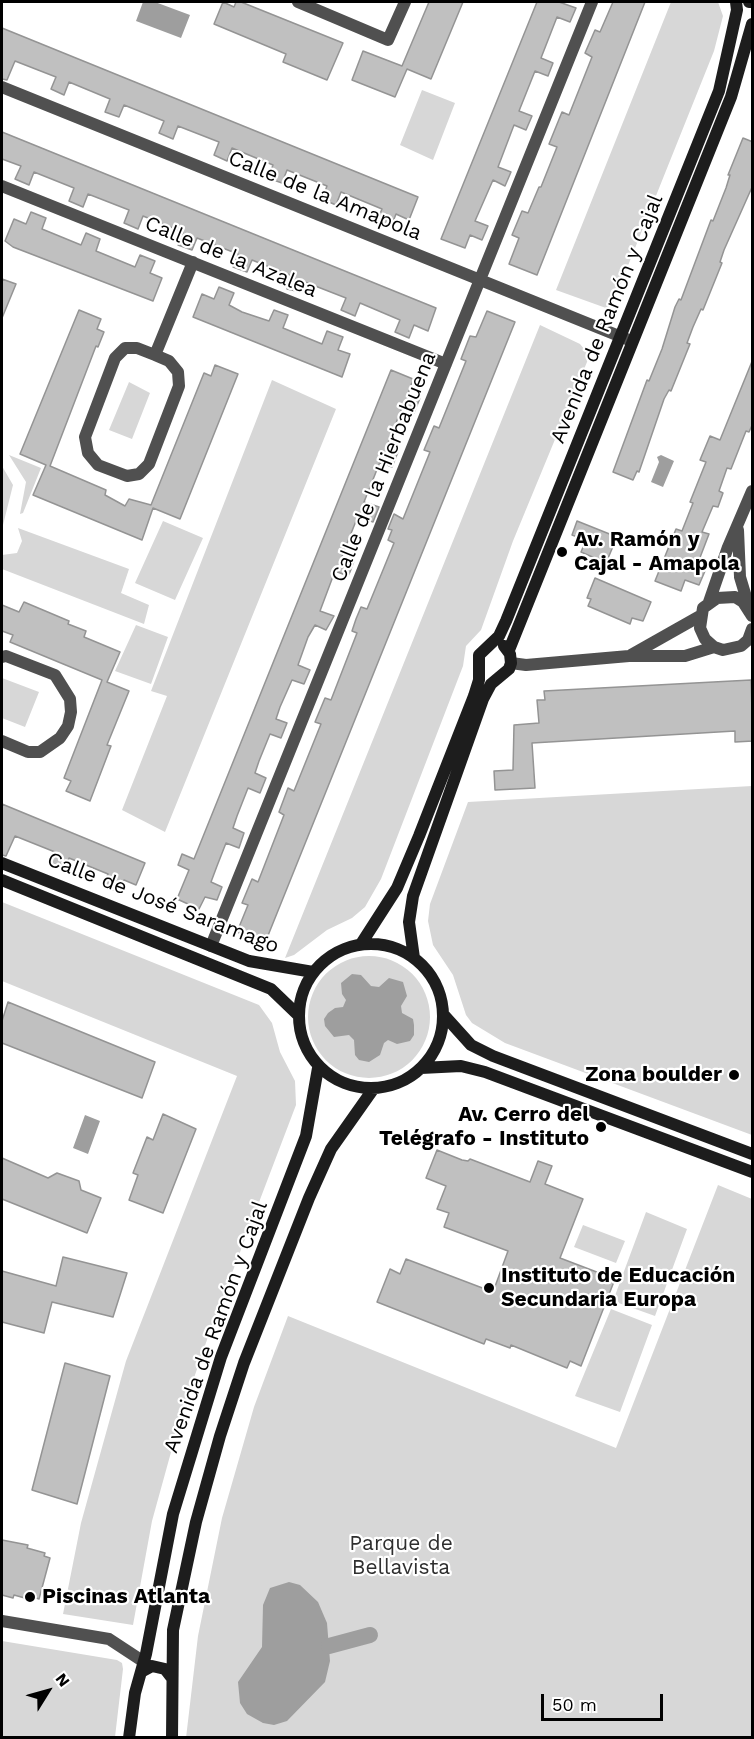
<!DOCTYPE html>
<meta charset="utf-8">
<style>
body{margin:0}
#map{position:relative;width:754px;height:1739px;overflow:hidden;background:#fff;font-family:"Work Sans",sans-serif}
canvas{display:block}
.frame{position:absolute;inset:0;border:3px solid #000;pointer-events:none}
.north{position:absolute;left:18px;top:1661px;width:60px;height:60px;-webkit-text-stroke:4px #fff;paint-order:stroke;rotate:53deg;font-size:16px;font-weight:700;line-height:24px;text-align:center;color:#000}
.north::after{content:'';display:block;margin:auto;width:21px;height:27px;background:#000;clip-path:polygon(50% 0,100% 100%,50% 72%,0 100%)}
.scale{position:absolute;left:541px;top:1694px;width:122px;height:27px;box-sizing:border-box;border:3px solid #000;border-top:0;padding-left:8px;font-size:18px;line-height:21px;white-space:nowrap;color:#000;-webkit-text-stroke:4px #fff;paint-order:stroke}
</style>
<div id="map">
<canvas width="754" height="1739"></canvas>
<div class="frame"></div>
<div class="north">N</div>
<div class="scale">50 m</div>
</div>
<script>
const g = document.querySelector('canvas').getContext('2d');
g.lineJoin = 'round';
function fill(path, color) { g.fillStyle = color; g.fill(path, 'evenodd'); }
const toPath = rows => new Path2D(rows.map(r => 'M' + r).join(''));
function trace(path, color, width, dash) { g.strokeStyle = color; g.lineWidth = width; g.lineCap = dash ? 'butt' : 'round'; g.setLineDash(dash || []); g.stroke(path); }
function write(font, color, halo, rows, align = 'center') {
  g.font = font + ' "Work Sans",sans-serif'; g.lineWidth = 4.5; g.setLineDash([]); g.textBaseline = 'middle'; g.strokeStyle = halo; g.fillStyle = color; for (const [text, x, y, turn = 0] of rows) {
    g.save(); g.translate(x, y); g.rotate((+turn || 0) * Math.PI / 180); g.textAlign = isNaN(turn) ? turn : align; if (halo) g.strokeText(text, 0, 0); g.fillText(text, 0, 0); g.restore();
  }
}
const green = toPath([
 [671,2,718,2,723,16,714,51,613,303,606,308,556,290],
 [422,90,455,103,433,160,400,145],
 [540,325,580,344,589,355,587,362,513,541,481,630,466,646,463,666,381,879,365,907,352,918,327,930,294,955,285,958],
 [272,380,336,409,165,832,122,810,167,696,151,691],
 [129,382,150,393,132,439,109,430],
 [9,455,41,468,23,513,20,514,26,482],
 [2,466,13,485,2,529],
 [163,521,203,538,175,600,135,583],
 [18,528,129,569,121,593,149,605,144,624,2,569,2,555,17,553,22,541],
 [136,625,168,637,151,684,115,671],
 [2,678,39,692,25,727,2,718],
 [752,786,752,1135,505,1043,472,1023,466,1015,453,975,433,945,428,921,430,904,468,802],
 [2,902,259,1005,272,1023,280,1052,295,1081,296,1105,210,1331,181,1416,152,1521,133,1625,63,1614,81,1523,126,1361,237,1076,2,981],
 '308 1017a61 61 0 1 1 122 0a61 61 0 1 1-122 0Z',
 [718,1185,752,1199,752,1737,186,1738,198,1636,222,1518,254,1407,288,1316,616,1448],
 [646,1212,687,1229,655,1316,613,1301],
 [583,1225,625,1241,616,1263,574,1247],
 [611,1309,652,1325,620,1412,575,1396],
 [2,1641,117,1660,122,1663,123,1669,115,1737,2,1737]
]);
const water = toPath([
 [143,2,155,2,190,15,181,38,136,21],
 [661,455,674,461,663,487,651,482,659,462,657,457],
 [352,974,361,975,371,986,379,987,389,978,403,982,407,996,401,1006,402,1013,413,1019,414,1025,414,1035,410,1041,397,1044,388,1040,384,1043,380,1055,369,1062,359,1060,355,1055,354,1040,349,1035,334,1037,325,1026,324,1019,328,1013,335,1008,343,1007,346,1000,342,994,341,983],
 [85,1115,100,1121,88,1154,73,1148],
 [289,1582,300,1585,318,1602,327,1623,330,1661,325,1682,287,1721,274,1725,263,1723,247,1714,240,1703,238,1682,262,1647,263,1605,270,1588]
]);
const canal = toPath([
 [329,1646,370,1635]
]);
const building = toPath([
 [223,2,234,7,236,2,241,2,343,43,327,80,283,62,286,54,214,24,223,2],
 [429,2,463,2,431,79,407,69,395,97,352,80,363,51,402,66,429,2],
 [537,2,559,2,576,8,570,22,557,17,541,58,553,63,548,76,535,71,519,111,532,116,526,130,514,125,498,167,511,172,505,186,493,180,475,221,488,226,482,240,470,235,465,248,441,239,537,2],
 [613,2,645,2,537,275,509,264,519,238,512,235,522,211,528,213,539,187,541,187,557,147,549,144,562,112,569,115,592,57,585,53,595,30,600,32,613,2],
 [2,28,418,197,409,220,396,214,391,227,377,221,382,209,341,192,336,205,322,199,327,186,287,170,282,183,268,178,273,165,232,148,227,161,214,155,219,142,178,126,173,139,159,133,164,121,124,105,119,117,105,112,110,99,69,82,64,95,51,89,56,77,15,61,7,80,2,79,2,28],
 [2,132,436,308,428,331,414,325,409,338,395,332,400,320,360,303,355,316,341,310,346,298,305,282,301,292,287,289,292,276,252,260,247,272,233,267,238,254,197,238,192,250,178,245,183,232,143,216,138,229,124,223,129,210,88,194,83,207,69,201,74,188,34,172,29,185,15,179,21,166,2,159,2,132],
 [743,138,753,142,753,185,724,250,720,262,722,263,703,310,701,309,693,327,687,343,690,344,671,391,669,390,664,399,639,472,637,471,633,480,613,472,647,380,649,381,662,349,675,307,679,299,681,300,711,220,713,221,726,188,730,175,728,175,743,138],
 [31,212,46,218,42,229,81,245,86,233,100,239,96,251,135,267,140,255,155,261,150,273,162,278,153,301,13,247,5,241,14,219,26,224,31,212],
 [2,279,16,284,2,318,2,279],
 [219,287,234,293,229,305,242,312,269,321,274,310,288,315,283,328,322,344,327,331,343,337,338,350,350,354,342,377,193,317,202,294,214,299,219,287],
 [79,310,101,319,97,329,104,332,98,347,96,346,50,466,106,490,105,495,125,506,129,499,151,505,204,373,211,376,215,365,238,374,180,519,153,508,142,540,33,495,46,465,20,454,79,310],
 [487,311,515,322,265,943,237,932,248,905,242,903,252,879,258,882,284,815,279,812,288,788,294,791,321,724,315,722,325,698,331,700,357,633,352,631,356,619,361,607,367,609,383,570,394,543,388,540,392,530,388,529,394,514,403,519,430,452,424,450,434,426,439,428,466,361,461,359,470,336,476,337,487,311],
 [753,359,753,423,749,432,746,431,731,469,727,468,719,491,723,493,718,507,713,506,702,532,709,534,696,568,705,571,699,585,685,580,681,591,655,581,676,529,682,531,693,503,690,502,706,462,700,460,710,436,720,440,753,359],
 [391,370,413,379,408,394,420,398,414,413,402,408,386,448,398,452,392,467,380,462,364,502,379,507,373,522,358,516,342,556,354,561,350,572,348,576,335,571,320,611,334,616,326,630,315,625,308,637,298,665,310,670,304,684,292,680,280,707,276,719,287,723,281,738,270,734,259,761,255,773,266,778,260,793,248,788,237,816,233,828,244,833,239,848,226,843,217,866,211,882,222,887,217,900,205,897,199,909,177,899,189,870,178,865,182,854,194,859,391,370],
 [577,521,617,537,606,563,581,552,586,540,572,535,577,521],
 [595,578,651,602,643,621,632,618,630,624,588,606,591,599,587,598,595,578],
 [24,602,69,621,68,624,86,631,84,637,120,652,107,682,129,691,107,745,111,746,90,801,66,791,71,781,64,778,102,680,10,642,13,635,2,631,2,605,19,612,24,602],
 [751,680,753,741,735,742,735,731,532,743,535,788,495,790,494,771,513,770,514,725,539,723,537,700,545,700,544,691,751,680],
 [2,804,145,863,136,885,124,880,119,892,111,889,104,886,108,874,69,858,65,870,49,864,55,852,15,836,6,856,2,855,2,804],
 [8,1002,155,1062,142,1098,2,1043,2,1021,8,1002],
 [163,1114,196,1129,163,1213,129,1200,138,1175,133,1173,147,1137,153,1140,163,1114],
 [437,1150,462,1160,468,1161,470,1159,530,1182,538,1161,552,1166,545,1184,583,1199,560,1258,615,1279,581,1366,570,1361,567,1368,511,1345,510,1348,486,1339,484,1344,377,1302,390,1269,400,1274,406,1259,493,1292,508,1251,444,1227,449,1213,437,1209,446,1186,426,1178,437,1150],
 [2,1158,48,1178,57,1173,79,1181,81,1190,101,1198,87,1233,2,1199,2,1158],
 [63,1257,127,1273,113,1317,52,1302,44,1333,2,1322,2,1271,56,1286,63,1257],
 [65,1363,110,1376,77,1504,32,1490,65,1363],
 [2,1540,28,1545,27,1548,45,1553,44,1556,50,1558,39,1599,33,1597,32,1600,14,1595,13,1598,2,1595,2,1540]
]);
const street = toPath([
 [298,2,388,40,405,2],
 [2,87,629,340],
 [2,186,446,364],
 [155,355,169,361,178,372,179,386,149,464,139,474,127,476,98,465,88,453,85,437,115,358,125,348,137,348,155,355,193,262],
 [738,530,740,577,749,607],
 [709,602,728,547,752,491],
 [752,616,743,602,735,597,717,598,703,608,700,628,705,639,714,647,723,650,741,646,748,640,752,629],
 [631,655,700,616],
 [2,657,6,656,55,675,70,699,71,712,68,726,60,738,40,752,28,752,2,741],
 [511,663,526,665,629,656,685,656,714,647],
 [211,946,592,2],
 [2,1621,109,1639,144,1662]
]);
const secondary = toPath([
 [749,2,752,2],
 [509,650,731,97,752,24],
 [2,863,249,961,313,972],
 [2,880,271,989,297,1014],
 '299 1016a72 72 0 1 1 144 0a72 72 0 1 1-144 0Z',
 [361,944,397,888,419,836,474,696,479,680,479,655,499,636,506,621,719,91,737,10,736,2],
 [414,958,409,922,413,896,483,699,491,684,509,669,511,663,510,654,504,646],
 [443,1014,471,1045,493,1056,752,1154],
 [421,1068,461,1066,485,1072,752,1172],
 [141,1672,152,1666,165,1669,172,1678],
 [129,1738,135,1693,146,1654,173,1514,221,1357,306,1136,318,1068],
 [172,1738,173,1630,196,1522,220,1436,244,1363,309,1198,331,1149,374,1088]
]);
const markers = [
 [562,552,6,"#000"],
 [734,1075,6,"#000"],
 [601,1127,6,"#000"],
 [489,1288,6,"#000"],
 [30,1597,6,"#000"]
];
const streetNames = [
 ["Calle de la Amapola",325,196,22],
 ["Calle de la Azalea",231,257,22],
 ["Avenida de Ramón y Cajal",607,319,-68],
 ["Calle de la Hierbabuena",384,467,-68],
 ["Calle de José Saramago",163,903,21],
 ["Avenida de Ramón y Cajal",216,1327,-70]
];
const poiNames = [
 ["Av. Ramón y",574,540],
 ["Cajal - Amapola",574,564],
 ["Zona boulder",722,1075,"right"],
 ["Av. Cerro del",589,1115,"right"],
 ["Telégrafo - Instituto",589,1139,"right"],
 ["Instituto de Educación",501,1276],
 ["Secundaria Europa",501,1300],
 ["Piscinas Atlanta",42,1597]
];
const parkNames = [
 ["Parque de",401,1544],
 ["Bellavista",401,1568]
];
fill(green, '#d7d7d7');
fill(water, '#9e9e9e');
trace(canal, '#9e9e9e', 16);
fill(building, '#c0c0c0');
trace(building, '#949494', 1.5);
trace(street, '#505050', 12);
trace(secondary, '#1d1d1d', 12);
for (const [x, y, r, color] of markers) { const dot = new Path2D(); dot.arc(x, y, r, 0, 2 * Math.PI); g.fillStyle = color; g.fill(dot); trace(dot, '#fff', 2); }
write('21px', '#000', '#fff', streetNames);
write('bold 21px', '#000', '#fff', poiNames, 'left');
write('21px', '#2e2e2e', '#fff', parkNames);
</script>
